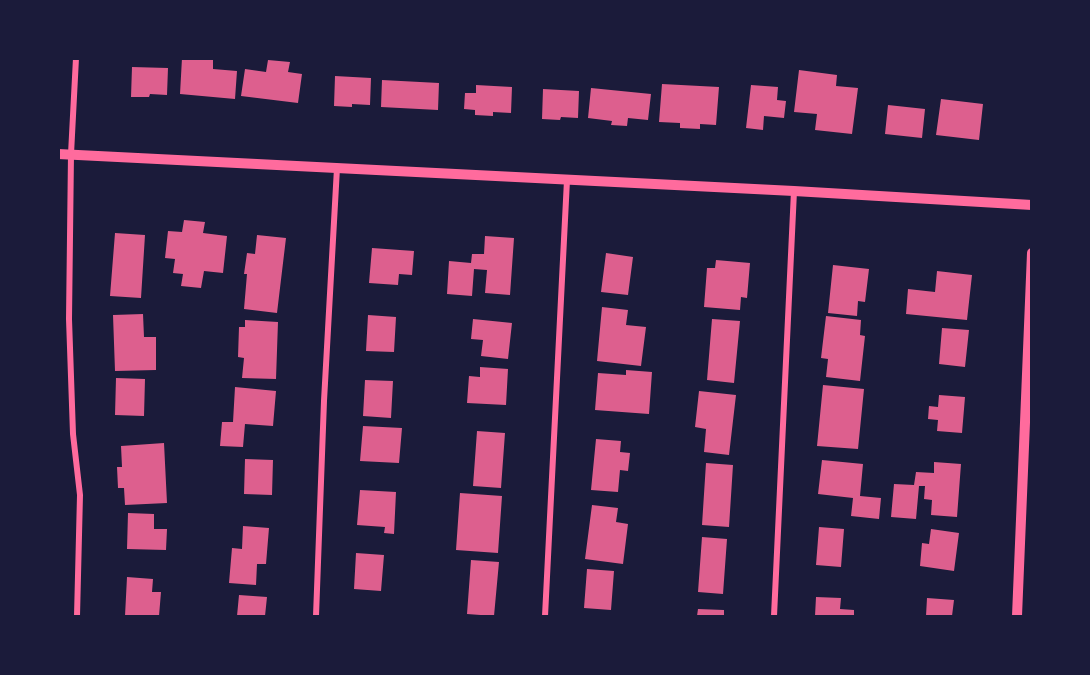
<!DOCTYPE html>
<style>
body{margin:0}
#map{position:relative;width:1090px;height:675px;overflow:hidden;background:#1b1b3a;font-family:"Crimson Pro",serif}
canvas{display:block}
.frame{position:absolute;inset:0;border:60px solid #1b1b3a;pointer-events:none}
</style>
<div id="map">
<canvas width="1090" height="675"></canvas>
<div class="frame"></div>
</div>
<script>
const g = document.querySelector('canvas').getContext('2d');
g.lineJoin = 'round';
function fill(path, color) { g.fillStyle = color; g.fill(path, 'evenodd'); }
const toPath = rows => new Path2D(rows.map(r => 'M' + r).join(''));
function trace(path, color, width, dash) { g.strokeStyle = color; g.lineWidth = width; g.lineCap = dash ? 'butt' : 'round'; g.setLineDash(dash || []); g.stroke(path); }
const building = toPath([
 [182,58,213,60,213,69,237,71,235,99,180,94],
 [268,60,290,62,288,72,302,74,298,103,241,96,245,69,266,72],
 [132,67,168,68,167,95,150,94,149,97,131,97],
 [799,70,837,75,836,86,858,88,852,134,815,130,817,114,794,112],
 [335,76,371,78,370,105,352,104,352,107,334,106],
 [382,80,439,83,438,110,381,107],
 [662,84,719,87,716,125,700,124,700,129,680,128,680,123,659,122],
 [476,85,512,87,511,113,493,112,493,116,475,115,475,110,464,109,465,93,476,93],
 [751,85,778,87,777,100,786,101,784,118,764,116,763,130,746,128],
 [591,88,651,94,648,120,628,118,627,126,611,125,612,121,588,118],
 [543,89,579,91,578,118,561,117,560,120,542,119],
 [941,99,983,104,979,140,936,135],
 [888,105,925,109,922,138,885,134],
 [184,220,205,222,203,233,227,236,223,273,204,271,201,288,181,286,183,274,173,273,175,259,165,258,168,231,182,232],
 [115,233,145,235,141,298,110,296],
 [257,235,286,238,277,313,244,309,247,274,244,274,247,253,255,254],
 [485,236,514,238,510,295,485,293,487,270,474,269,472,296,447,294,449,261,471,263,472,254,484,254],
 [372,248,414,251,412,275,399,274,398,285,369,283],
 [606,253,633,257,628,295,601,292],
 [716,260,750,263,747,298,741,297,740,310,704,307,707,268,715,268],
 [833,265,869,269,865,302,858,301,857,316,828,313],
 [937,271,972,275,967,320,906,314,908,289,935,292],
 [602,307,628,310,626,325,646,327,641,366,597,361],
 [143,314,144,337,156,337,156,370,115,371,113,315],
 [368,315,396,317,394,352,366,351],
 [826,316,861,320,860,335,865,336,860,381,826,377,828,359,821,358],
 [473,319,512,323,508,359,481,356,483,340,471,339],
 [712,319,740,321,734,383,707,380],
 [245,320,278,322,276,379,242,378,244,358,238,357,239,327,245,327],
 [942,328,969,330,965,367,939,364],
 [480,367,508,369,506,405,467,403,469,376,480,377],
 [626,370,652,372,649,414,595,410,598,373,626,375],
 [116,378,145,379,144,416,115,415],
 [365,380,393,381,391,418,363,416],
 [823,385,864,389,858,449,817,446],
 [235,387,276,391,273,426,245,424,243,447,220,446,222,422,233,422],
 [699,391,736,395,729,455,704,452,706,429,695,427],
 [939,395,965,397,962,433,937,431,938,420,928,419,929,406,938,407],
 [363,426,402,428,399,463,360,461],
 [477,431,505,433,501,488,473,486],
 [596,439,621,441,620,452,630,453,628,471,620,470,618,492,591,490],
 [164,443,167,503,125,505,124,488,118,488,117,467,122,467,121,446],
 [245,459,273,460,272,495,244,494],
 [822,460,863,464,860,496,881,498,879,519,851,516,853,498,818,494],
 [934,462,961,464,957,517,931,515,932,500,924,499,925,486,919,486,916,519,891,517,894,484,914,485,916,472,934,473],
 [706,463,733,465,729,527,702,525],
 [360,490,396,492,394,534,384,533,385,527,357,525],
 [460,493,502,496,498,553,456,550],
 [592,505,618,508,616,522,628,524,623,564,585,559],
 [128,513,154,514,154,529,167,529,166,550,127,549],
 [243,526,269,528,266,564,257,564,256,585,229,583,232,548,242,549],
 [819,527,844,529,841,567,816,565],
 [931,529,959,533,954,571,920,566,922,543,929,544],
 [702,537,727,539,723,594,698,592],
 [356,553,384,555,381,591,354,589],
 [471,560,499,562,494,616,467,614],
 [587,569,614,571,611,610,584,608],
 [127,577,153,579,152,592,161,592,159,616,125,616],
 [239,595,267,597,265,616,237,616],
 [816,597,841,598,840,609,854,610,854,616,815,616],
 [927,598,954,600,952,616,926,616],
 [698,609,724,610,724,616,697,616]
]);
const minor = toPath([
 [76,58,71,154,69,319,73,434,80,495,77,616],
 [316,616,324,401,337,168],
 [545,616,567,180],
 [774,616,794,191]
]);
const tertiary = toPath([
 [58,154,794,191,1032,205],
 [1017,616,1032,253]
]);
fill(building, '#dd5f8e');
trace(minor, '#ff6b9d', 6);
trace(tertiary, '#ff6b9d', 10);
</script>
